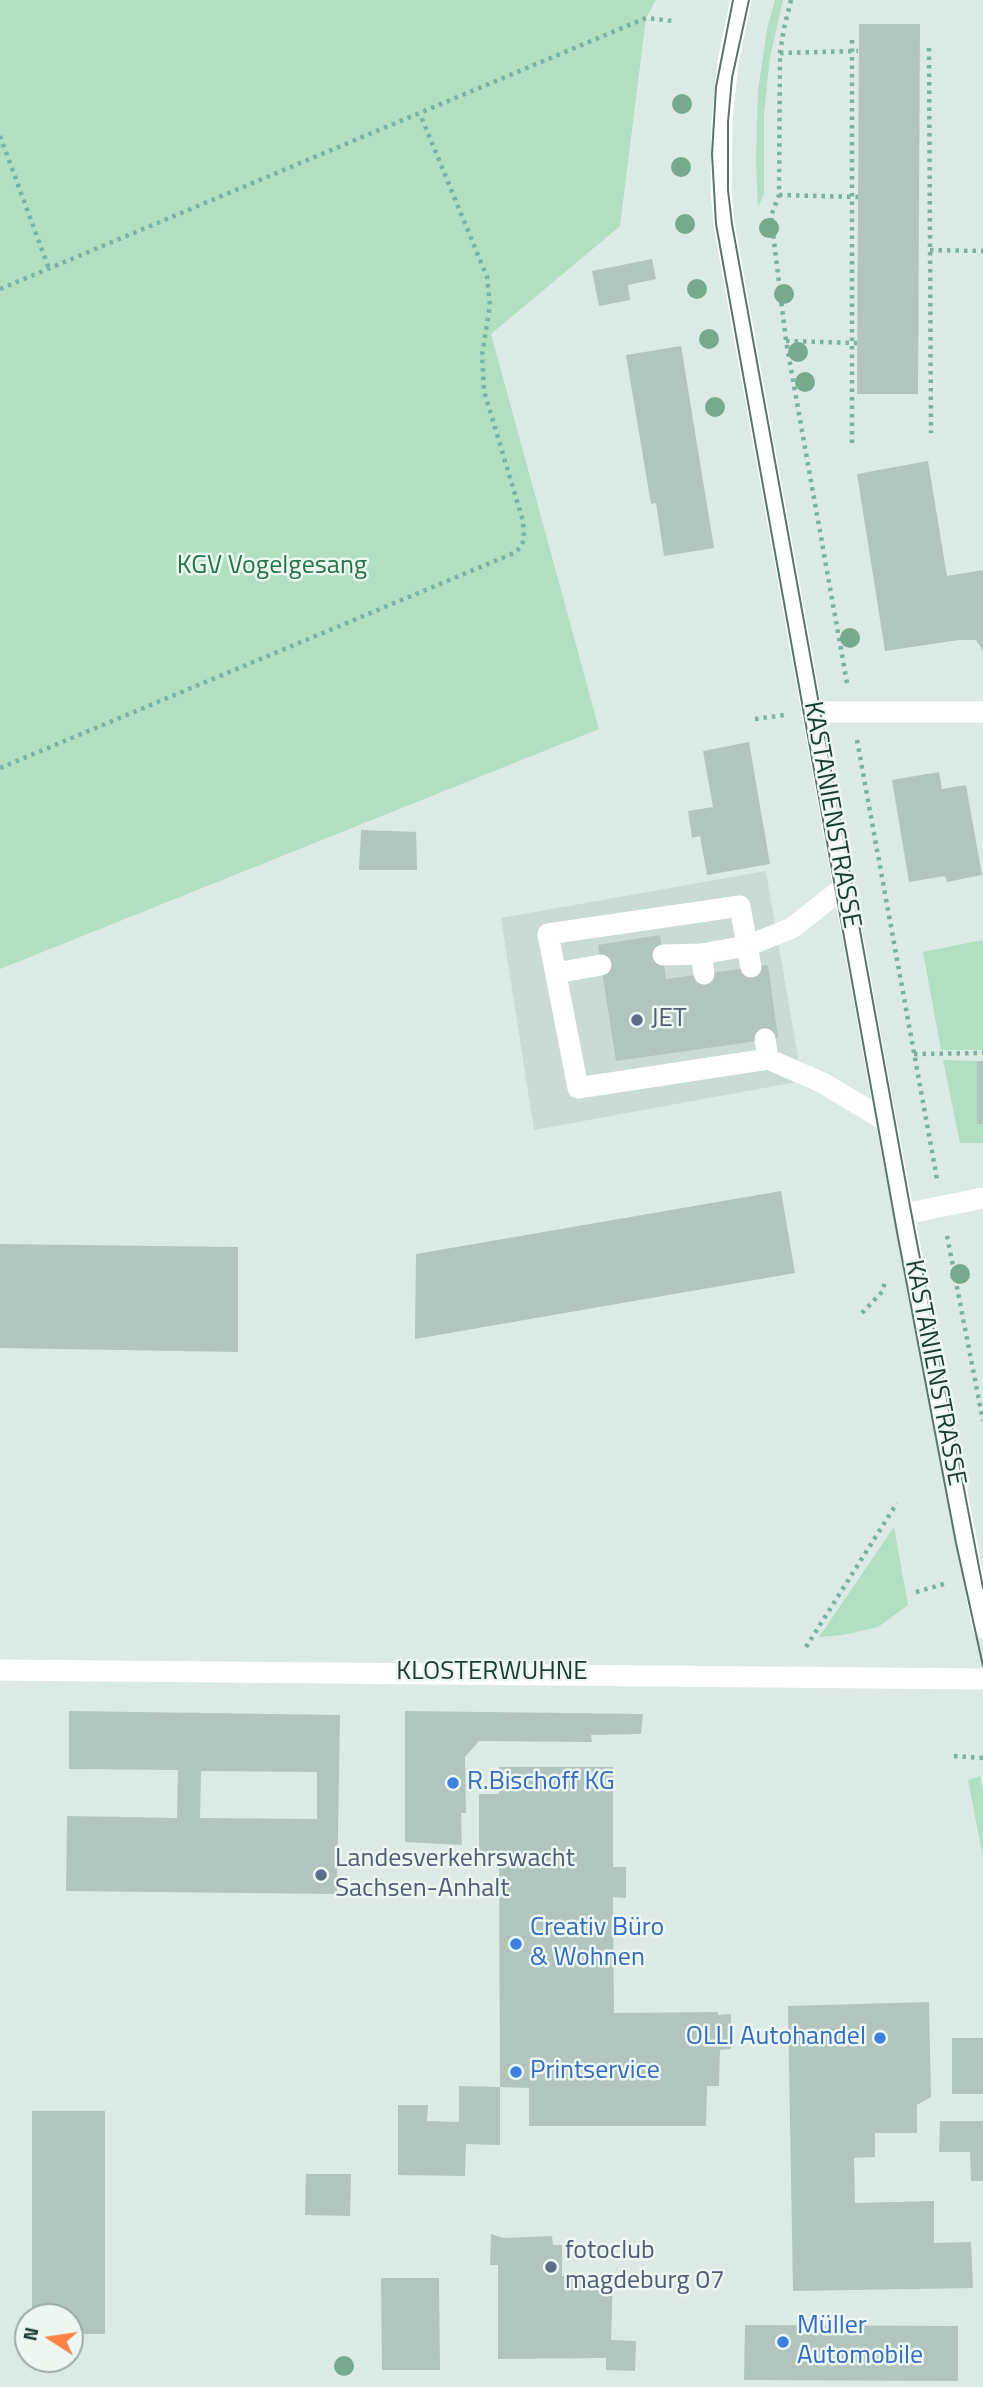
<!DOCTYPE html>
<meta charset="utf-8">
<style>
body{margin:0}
#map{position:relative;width:983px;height:2387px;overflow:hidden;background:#dceae5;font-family:"Titillium Web",sans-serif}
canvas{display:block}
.north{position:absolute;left:14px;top:2303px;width:70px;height:70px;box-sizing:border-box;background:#ecf7f2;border:2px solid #99aba6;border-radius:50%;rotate:282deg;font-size:19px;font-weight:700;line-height:28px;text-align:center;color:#1d3a34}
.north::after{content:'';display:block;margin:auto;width:24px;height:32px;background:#ff8045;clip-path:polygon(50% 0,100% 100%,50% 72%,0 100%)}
</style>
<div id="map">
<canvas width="983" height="2387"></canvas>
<div class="north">N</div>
</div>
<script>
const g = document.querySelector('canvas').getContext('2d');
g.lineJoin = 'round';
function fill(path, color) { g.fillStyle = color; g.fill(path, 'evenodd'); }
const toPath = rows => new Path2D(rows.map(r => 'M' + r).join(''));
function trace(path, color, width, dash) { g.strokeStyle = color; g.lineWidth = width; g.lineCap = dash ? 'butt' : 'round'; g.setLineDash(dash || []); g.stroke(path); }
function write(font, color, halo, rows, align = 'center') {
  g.font = font + ' "Titillium Web",sans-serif'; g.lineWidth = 5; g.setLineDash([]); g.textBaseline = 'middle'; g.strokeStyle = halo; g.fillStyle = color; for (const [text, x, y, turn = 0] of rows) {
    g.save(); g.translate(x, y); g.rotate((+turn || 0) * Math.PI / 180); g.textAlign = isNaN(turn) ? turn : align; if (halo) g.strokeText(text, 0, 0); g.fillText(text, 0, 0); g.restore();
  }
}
const built = toPath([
 [766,871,802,1081,534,1130,501,918]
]);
const green = toPath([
 [0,0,656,0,646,18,620,226,491,334,599,729,0,969],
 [775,0,783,0,770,57,764,114,764,194,758,207,756,161,758,91,767,29],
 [983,940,983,1050,941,1050,923,952],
 [943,1060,977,1061,977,1123,983,1124,983,1143,960,1143],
 [894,1527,908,1605,878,1627,843,1635,819,1637],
 [980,1776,983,1792,983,1857,968,1780]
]);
const building = toPath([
 [859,24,920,24,918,394,857,394],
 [652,259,656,279,628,285,630,300,599,306,592,271],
 [681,346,714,548,664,556,656,503,651,504,626,355],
 [928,461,947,576,983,570,983,651,976,640,959,640,885,651,857,474],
 [749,742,770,864,707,875,700,836,692,838,688,811,713,807,703,751],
 [939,772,942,789,966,785,982,875,947,882,945,876,909,882,892,780],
 [361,830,416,832,417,870,359,870],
 [660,935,666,979,768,965,778,1038,616,1061,598,945],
 [977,1061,983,1061,983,1124,977,1124],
 [781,1191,795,1273,415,1339,416,1254],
 [0,1244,238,1247,238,1352,0,1348],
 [69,1711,340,1715,337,1894,66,1891,67,1816,177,1818,178,1770,69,1769],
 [201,1771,317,1772,317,1819,200,1818],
 [405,1711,643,1714,641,1734,591,1735,592,1742,479,1741,465,1757,466,1813,461,1813,462,1845,405,1842],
 [499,1767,613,1767,613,1867,626,1867,626,1898,613,1897,614,2013,718,2012,718,2015,731,2014,731,2049,720,2050,719,2086,707,2086,706,2126,529,2126,529,2088,500,2087,499,1856,479,1855,479,1794,499,1794],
 [929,2002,931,2097,917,2105,917,2133,875,2133,875,2157,854,2158,855,2203,934,2201,934,2243,971,2242,973,2288,793,2291,788,2006],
 [952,2038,983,2038,983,2094,952,2094],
 [459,2086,500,2087,500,2145,466,2144,465,2176,398,2175,398,2105,428,2105,427,2121,459,2122],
 [32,2111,105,2111,105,2334,70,2334,70,2317,32,2317],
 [940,2121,983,2121,983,2181,971,2181,970,2152,939,2152],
 [306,2174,351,2174,350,2216,305,2215],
 [491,2234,504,2238,552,2236,553,2245,562,2245,562,2276,613,2275,611,2340,636,2341,635,2371,606,2370,606,2358,498,2359,498,2265,490,2265],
 [381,2278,439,2278,440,2370,382,2370],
 [745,2325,958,2326,958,2381,744,2380]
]);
const path = toPath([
 [791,0,784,28,780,53,779,195,771,216,786,341,847,683],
 [852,40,852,444],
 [929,48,931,433],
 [780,53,858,51],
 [0,136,49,269],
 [779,195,858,197],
 [930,250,983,251],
 [0,289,646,18,673,21],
 [786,341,857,343],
 [755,719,784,715],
 [857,740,937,1179],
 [0,768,514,553,521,547,524,539,523,521,484,391,482,355,490,305,487,277,420,114],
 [914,1054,983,1053],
 [947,1236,983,1421],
 [862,1313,882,1292,885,1282],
 [916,1592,944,1584],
 [806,1647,897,1503],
 [954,1756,983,1758]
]);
const service = toPath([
 [663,955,701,954],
 [751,967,747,946,792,928,844,887],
 [556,973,601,965],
 [704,974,701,954,747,946,740,906,548,934,578,1088,768,1059],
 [765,1039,768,1059,823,1083,886,1121]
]);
const minor = toPath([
 [812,712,983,712],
 [904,1214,983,1198],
 [0,1670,983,1679]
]);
const secondary = toPath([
 [741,0,728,62,722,122,721,189,724,224,886,1121,983,1628]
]);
const tram = toPath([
 [733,0,716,87,714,121,712,154,716,224,897,1232,956,1543,983,1666],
 [749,0,732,78,728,122,728,190,732,224,910,1206,983,1588]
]);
const trees = [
 [682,104],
 [681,167],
 [685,224],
 [769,228],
 [697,289],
 [784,294],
 [709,339],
 [798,352],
 [805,382],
 [715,407],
 [850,638],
 [960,1274],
 [344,2366]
];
const markers = [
 [637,1020,7,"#5c6f8a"],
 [453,1783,7,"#3f7fe0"],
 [321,1875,7,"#5c6f8a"],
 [516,1944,7,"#3f7fe0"],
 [880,2038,7,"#3f7fe0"],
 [516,2072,7,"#3f7fe0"],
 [551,2267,7,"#5c6f8a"],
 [783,2342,7,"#3f7fe0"]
];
const parkNames = [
 ["KGV Vogelgesang",272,567]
];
const streetNames = [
 ["KASTANIENSTRASSE",831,815,80],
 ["KASTANIENSTRASSE",934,1373,79],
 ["KLOSTERWUHNE",492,1673]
];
const serviceNames = [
 ["JET",651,1020],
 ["Landesverkehrswacht",335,1860],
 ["Sachsen-Anhalt",335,1890],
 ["fotoclub",565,2252],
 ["magdeburg 07",565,2282]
];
const shopNames = [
 ["R.Bischoff KG",467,1783],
 ["Creativ Büro",530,1929],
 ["& Wohnen",530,1959],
 ["OLLI Autohandel",866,2038,"right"],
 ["Printservice",530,2072],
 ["Müller",797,2327],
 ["Automobile",797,2357]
];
fill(built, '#cadad4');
fill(green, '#b2dec1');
fill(building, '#b1c5be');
trace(path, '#79b1a3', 4.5, [3.5, 5]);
trace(service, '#fff', 21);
trace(minor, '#fff', 21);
trace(secondary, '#fff', 21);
trace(tram, '#577670', 2);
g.fillStyle = '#77a98f';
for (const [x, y] of trees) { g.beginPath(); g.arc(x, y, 10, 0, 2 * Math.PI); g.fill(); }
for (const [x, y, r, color] of markers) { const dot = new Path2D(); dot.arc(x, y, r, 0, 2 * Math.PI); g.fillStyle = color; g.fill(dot); trace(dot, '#ecf7f2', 2.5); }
write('26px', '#247448', '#ecf7f2', parkNames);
write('26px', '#1d3a34', '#ecf7f2', streetNames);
write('26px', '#4e5e75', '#ecf7f2', serviceNames, 'left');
write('26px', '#366cbe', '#ecf7f2', shopNames, 'left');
</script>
